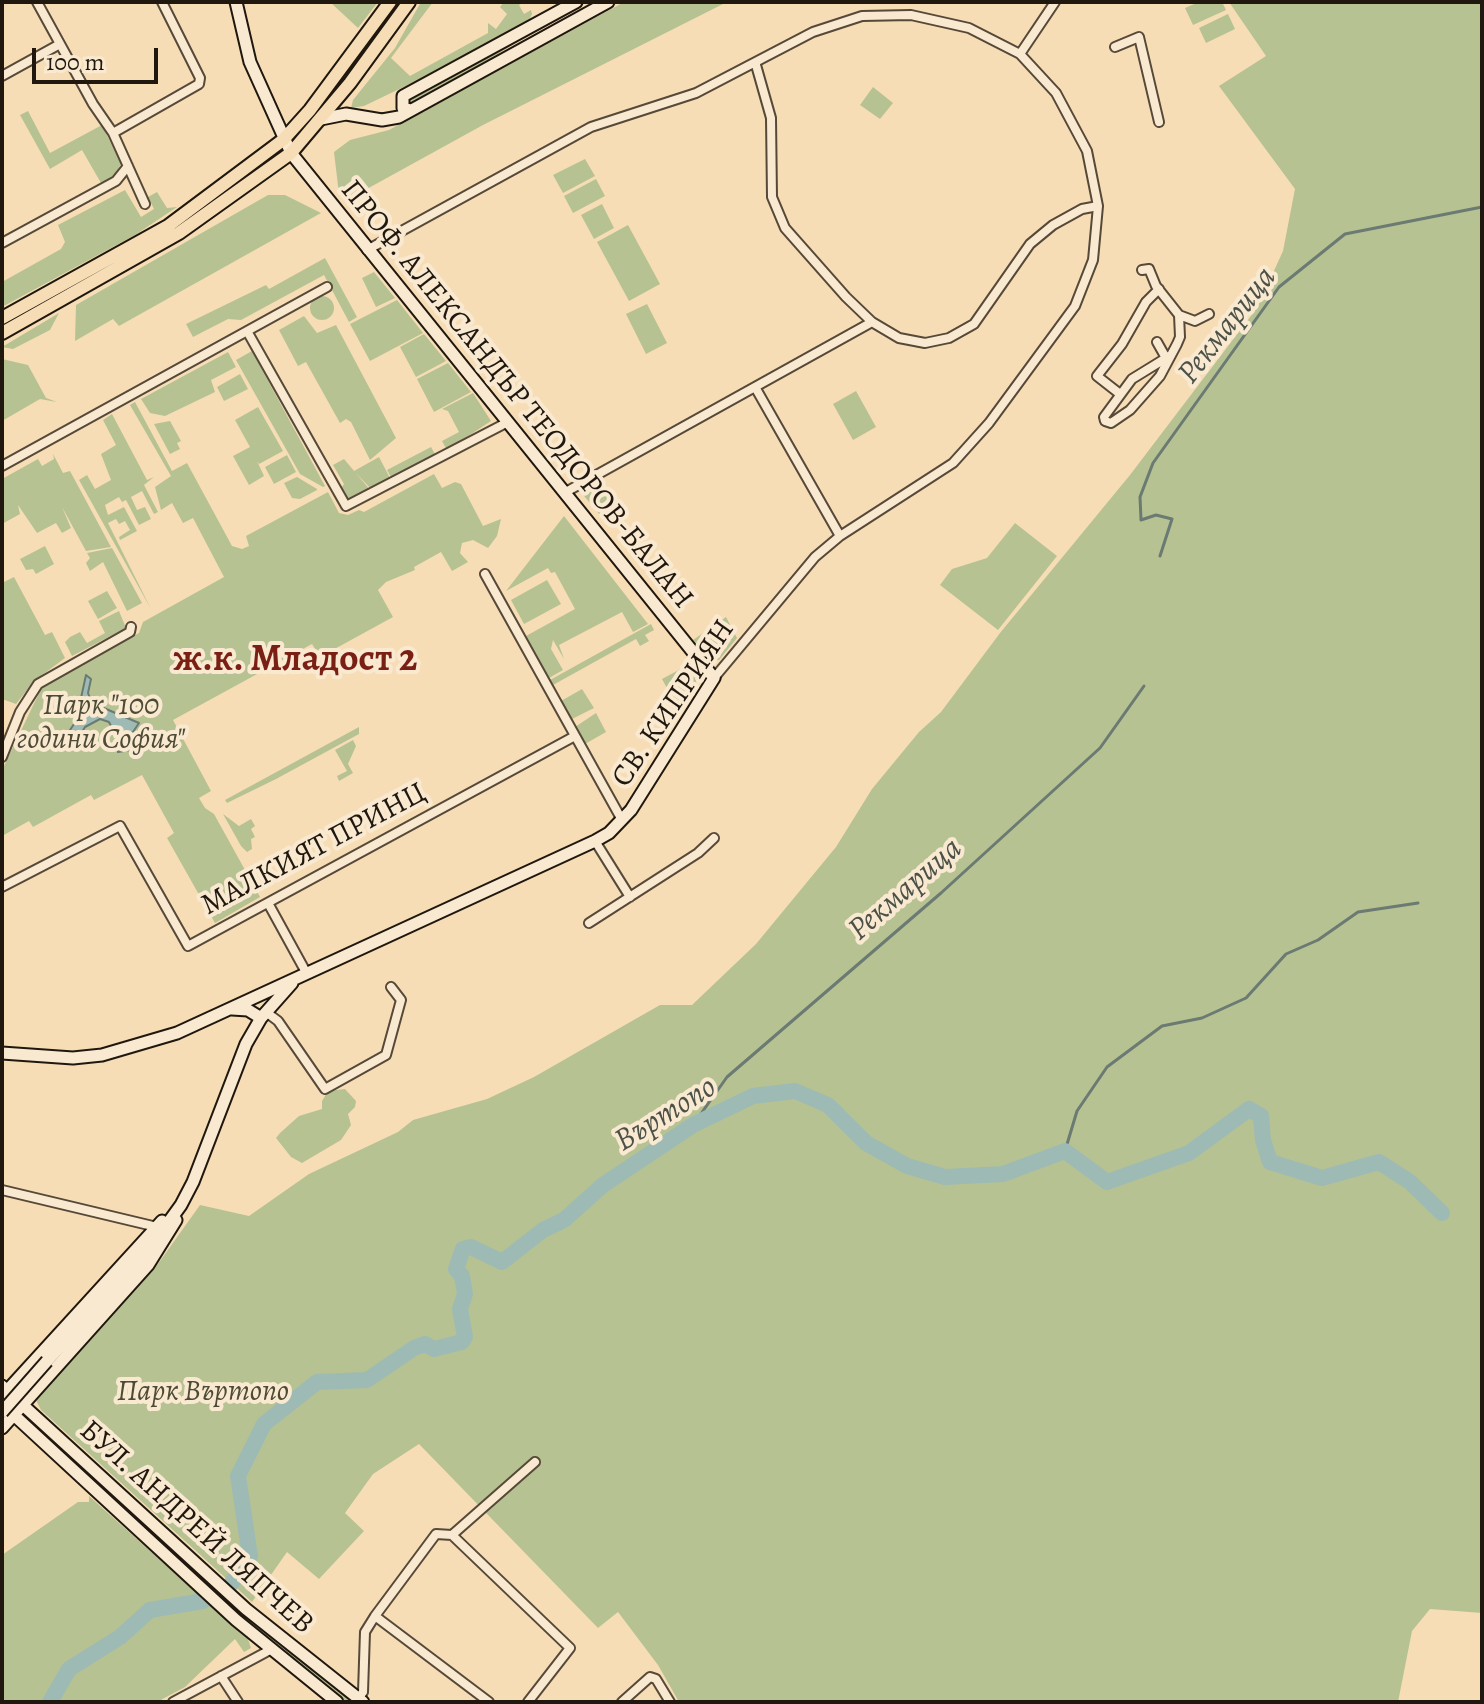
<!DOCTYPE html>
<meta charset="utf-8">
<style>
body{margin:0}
#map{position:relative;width:1484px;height:1704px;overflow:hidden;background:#f6ddb6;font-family:Alegreya,serif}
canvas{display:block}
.frame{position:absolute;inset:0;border:4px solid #20180e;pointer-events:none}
.scale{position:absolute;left:32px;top:48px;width:126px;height:36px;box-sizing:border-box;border:4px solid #20180e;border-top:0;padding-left:10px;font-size:24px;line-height:28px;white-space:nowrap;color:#20180e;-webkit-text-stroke:6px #f9e9d0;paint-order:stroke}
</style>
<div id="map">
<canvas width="1484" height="1704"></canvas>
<div class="frame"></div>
<div class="scale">100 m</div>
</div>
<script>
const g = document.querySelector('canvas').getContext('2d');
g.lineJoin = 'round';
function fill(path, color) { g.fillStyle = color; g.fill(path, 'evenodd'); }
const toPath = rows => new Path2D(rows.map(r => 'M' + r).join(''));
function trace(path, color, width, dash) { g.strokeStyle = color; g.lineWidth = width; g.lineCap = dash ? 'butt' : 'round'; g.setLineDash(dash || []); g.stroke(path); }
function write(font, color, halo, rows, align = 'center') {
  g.font = font + ' Alegreya,serif'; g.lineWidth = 8; g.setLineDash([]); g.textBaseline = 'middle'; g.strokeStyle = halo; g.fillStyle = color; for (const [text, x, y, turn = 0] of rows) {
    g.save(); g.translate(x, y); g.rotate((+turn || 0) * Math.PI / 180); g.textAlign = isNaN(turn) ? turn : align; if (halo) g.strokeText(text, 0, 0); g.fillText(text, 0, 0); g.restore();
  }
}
const green = toPath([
 [330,2,378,2,358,28],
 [421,2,433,2,391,58,410,76,488,33,488,23,496,29,507,14,500,7,504,2,524,2,519,5,524,14,531,10,532,14,529,20,418,80,364,106,351,108,353,100,395,48],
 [624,2,727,2,483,125,345,201,339,194,334,152,350,140,389,130],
 [1199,2,1222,2,1226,10,1193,25,1185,8],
 [1229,2,1482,2,1482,1613,1430,1609,1412,1631,1398,1702,679,1702,658,1665,618,1612,598,1628,419,1444,373,1474,345,1513,364,1531,319,1579,287,1552,252,1602,41,1410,36,1400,155,1268,200,1205,249,1216,309,1174,398,1132,413,1120,487,1099,534,1077,660,1005,692,1005,756,944,836,847,872,789,919,732,941,712,1000,633,1130,475,1257,308,1283,251,1295,189,1219,86,1266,56],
 [1228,14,1235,29,1206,43,1199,28],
 [533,32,462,76,408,106,405,101],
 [873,87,893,103,880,119,860,105],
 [28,111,50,153,102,125,121,164,113,177,101,183,82,150,50,169,20,115],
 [585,159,595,176,563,193,553,175],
 [596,179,605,196,573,213,564,196],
 [125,190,141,217,154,209,148,197,157,192,167,208,177,207,135,235,2,307,2,282,61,249,65,242,58,225],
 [268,195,285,195,321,213,119,326,113,319,75,341,76,305],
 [602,204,614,228,594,239,581,215],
 [628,225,660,284,629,301,597,242],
 [325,258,357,317,349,322,324,275,241,320,228,319,193,337,186,324,266,285,269,289],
 [374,272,395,298,376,307,362,278],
 '310 308a12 12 0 1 1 24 0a12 12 0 1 1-24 0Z',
 [397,300,423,333,370,361,350,324],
 [647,304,667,343,646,354,626,314],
 [59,313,50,330,13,349,2,347],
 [304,316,317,333,336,325,396,438,370,460,351,422,346,419,340,423,306,362,298,366,279,330],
 [424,334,446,361,416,377,400,347],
 [252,351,325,486,323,487,300,474,236,360],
 [228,352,236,367,211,380,215,392,165,416,150,413,141,399],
 [2,359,28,365,46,398,57,402,40,399,2,421],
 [448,363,471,392,434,412,417,379],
 [240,374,248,389,224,401,217,387],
 [856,391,876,427,853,440,833,404],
 [473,393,491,421,447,450,442,441,459,432,448,411,442,409],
 [135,402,172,471,187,463,232,546,242,549,249,546,246,536,328,492,339,513,348,515,359,510,364,512,434,474,442,488,455,482,461,484,483,526,501,519,497,536,488,548,473,540,462,543,460,553,468,562,452,571,441,552,414,567,415,570,386,582,378,590,393,617,320,657,312,644,173,720,211,791,199,798,205,808,214,814,260,897,215,923,167,838,174,833,142,775,94,800,91,795,33,827,29,821,2,836,2,770,42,687,57,676,139,633,143,622,224,577,193,518,183,523,172,503,161,510,155,487,171,476,130,405],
 [258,407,283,451,259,464,257,461,264,476,249,485,233,456,250,447,235,420],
 [112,414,147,480,154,477,144,485,158,512,154,514,142,491,131,497,137,510,145,507,151,519,139,525,126,500,122,502,119,497,105,505,108,515,124,507,137,531,120,540,119,537,130,530,125,521,119,524,116,519,108,523,151,609,79,480,87,475,95,489,111,480,101,454,116,445,103,420],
 [170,421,181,441,177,443,180,449,170,454,154,424],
 [431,447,436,456,392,479,387,470],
 [53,454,63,473,70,471,111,547,86,551,62,507,71,528,62,533,56,523,37,533,18,505,20,514,2,524,2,479,38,459,42,466,54,459],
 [287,455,296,472,274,484,265,467],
 [379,457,391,480,372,490,354,471],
 [344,459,371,491,347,501,340,490,344,484,333,465],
 [297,477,317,489,317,490,300,499,292,498,284,483],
 [601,479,616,506,600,515,580,491],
 [564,516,648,624,633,632,622,612,559,645,564,659,553,640,551,649,563,670,549,678,526,636,575,609,555,572,551,573,548,568,506,591],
 [1015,523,1057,556,998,630,940,585,952,569,987,558],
 [45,546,54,564,36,574,33,569,26,570,20,559],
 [112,548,142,603,127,611,103,562,90,571,86,563,90,558,87,553],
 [14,577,45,635,52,632,65,658,34,681,16,704,2,699,2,583],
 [547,580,561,604,524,624,511,600],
 [107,591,117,608,98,619,88,601],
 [119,611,126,628,72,656,65,642,70,637,80,632,87,643,105,633,99,621],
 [726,617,737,638,719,660,713,661,693,640],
 [651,624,654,630,645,635,649,641,640,646,636,639,553,685,550,680],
 [688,665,698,679,679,710,662,679],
 [582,689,594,708,572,719,561,701],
 [596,713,606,732,585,744,575,727],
 [359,727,359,734,276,779,227,803,225,800],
 [353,740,356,746,348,764,353,773,339,781,337,776,347,771,335,750],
 [223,814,239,826,251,819,255,826,251,829,255,837,251,839,252,849,247,852,241,846],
 [345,1089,356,1101,355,1107,348,1114,351,1125,341,1140,302,1163,291,1157,276,1138,280,1133,299,1116,322,1109,322,1101,328,1091],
 [89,1496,248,1639,251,1648,244,1652,235,1639,185,1687,157,1702,2,1702,2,1555,78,1502,89,1502],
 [115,1497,258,1627,354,1702,345,1702,224,1603,113,1500]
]);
const water = toPath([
 [86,675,91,679,88,693,92,703,139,723,133,732,117,738,109,722,100,719,85,727,78,739,66,736,76,721,86,675],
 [143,725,146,736,143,748,118,752,118,742,134,737,143,725]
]);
const stream = toPath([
 [1160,556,1172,519,1156,515,1141,520,1140,497,1153,463,1279,287,1345,234,1482,207],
 [693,1125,727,1077,941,893,1100,748,1144,686],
 [1065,1151,1077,1111,1107,1067,1162,1026,1202,1018,1246,998,1286,954,1318,940,1358,912,1418,903]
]);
const river = toPath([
 [231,1584,250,1556,238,1476,264,1424,317,1382,367,1380,414,1348,425,1344,434,1349,462,1342,465,1337,460,1309,465,1294,462,1276,456,1269,463,1249,471,1247,502,1262,543,1230,564,1220,603,1185,693,1125,753,1096,795,1091,828,1105,866,1143,907,1166,945,1177,1003,1174,1065,1151,1107,1182,1189,1153,1249,1109,1261,1116,1263,1140,1270,1162,1322,1178,1379,1162,1410,1182,1442,1213],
 [50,1702,69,1669,120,1637,150,1610,203,1601]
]);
const street = toPath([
 [37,2,93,104,113,133,145,204],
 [1115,47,1139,37,1159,122],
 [1020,54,1055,2],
 [756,65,771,118,772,197,785,228,846,297,872,322,899,338,925,343,949,338,974,324,1030,244,1053,225,1082,209,1098,206],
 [2,76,60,44],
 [113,133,199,84,200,78,162,2],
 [2,243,116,181,128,166],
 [367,250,591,127,696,93,813,32,862,16,911,15,969,28,1020,54,1056,93,1087,151,1098,206,1093,260,1075,306,989,423,953,463,840,536,815,557,714,678],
 [1142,270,1149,269,1156,286,1179,315],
 [247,331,346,506,506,423],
 [1157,342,1166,358],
 [1171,355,1132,379,1104,417,1105,421,1111,423,1130,410,1160,376,1177,344,1180,337,1179,315,1195,321,1209,314],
 [755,387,840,536],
 [1120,394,1097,376,1122,344,1146,302,1159,289],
 [2,466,327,287],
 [564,493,872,322],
 [485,574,622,820],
 [2,757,20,712,38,684,130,632,131,627],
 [595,841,630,897],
 [2,887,120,826,188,946,575,736],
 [268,903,307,974],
 [589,923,698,853,714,838],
 [266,1012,278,1021,325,1089,386,1055,401,1000,391,987],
 [2,1190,157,1227],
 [452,1535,570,1648,528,1702],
 [375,1616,489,1702],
 [221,1676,238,1702],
 [358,1699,363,1692,365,1632,375,1616,436,1534,452,1535,535,1462],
 [173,1702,270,1650],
 [622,1702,650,1677,656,1679,670,1702]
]);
const secondary = toPath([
 [411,110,403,108,403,96,576,2],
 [321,119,346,114,382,120,399,117,608,2],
 [232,1009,248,1010,261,1018],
 [2,1053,73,1058,102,1055,177,1033,595,841,609,833,631,810,714,678,291,153,250,62,236,2],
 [47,1361,152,1245,181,1205,193,1182,246,1044,261,1018,292,983],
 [2,1386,246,1609,363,1702],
 [4,1394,162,1221],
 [2,1404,236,1620,337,1702],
 [2,1428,148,1265,176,1220]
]);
const primary = toPath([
 [2,318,168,226,283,140,310,110,390,2],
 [2,333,179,233,291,153,350,83,409,2]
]);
const secondaryBridge = toPath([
 [2,1412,47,1361]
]);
const streetNames = [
 ["ПРОФ. АЛЕКСАНДЪР ТЕОДОРОВ-БАЛАН",516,395,51],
 ["СВ. КИПРИЯН",674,704,-56],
 ["МАЛКИЯТ ПРИНЦ",314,850,-28],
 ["БУЛ. АНДРЕЙ ЛЯПЧЕВ",196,1528,42]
];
const parkNames = [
 ["Парк \"100",101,707],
 ["години София\"",101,741],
 ["Парк Въртопо",203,1393]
];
const waterNames = [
 ["Рекмарица",1228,326,-52],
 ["Рекмарица",906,890,-41],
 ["Въртопо",666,1115,-32]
];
const districtNames = [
 ["ж.к. Младост 2",295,661]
];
fill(green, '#b7c292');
fill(water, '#9dbbb4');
trace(water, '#6b7a72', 2);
trace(stream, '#6b7a72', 3);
trace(river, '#9dbbb4', 16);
trace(street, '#564938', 12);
trace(secondary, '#20180e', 15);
trace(primary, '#20180e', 16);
trace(street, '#f9e9d0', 8);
trace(secondary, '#f9e9d0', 11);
trace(primary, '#f6ddb6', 12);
trace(secondaryBridge, '#20180e', 15, []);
trace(secondaryBridge, '#f9e9d0', 11);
write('30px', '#20180e', '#f9e9d0', streetNames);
write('italic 30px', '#4d4b36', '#f9e9d0', parkNames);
write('italic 32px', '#4c5148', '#f9e9d0', waterNames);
write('bold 38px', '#7a1f14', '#f9e9d0', districtNames);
</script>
